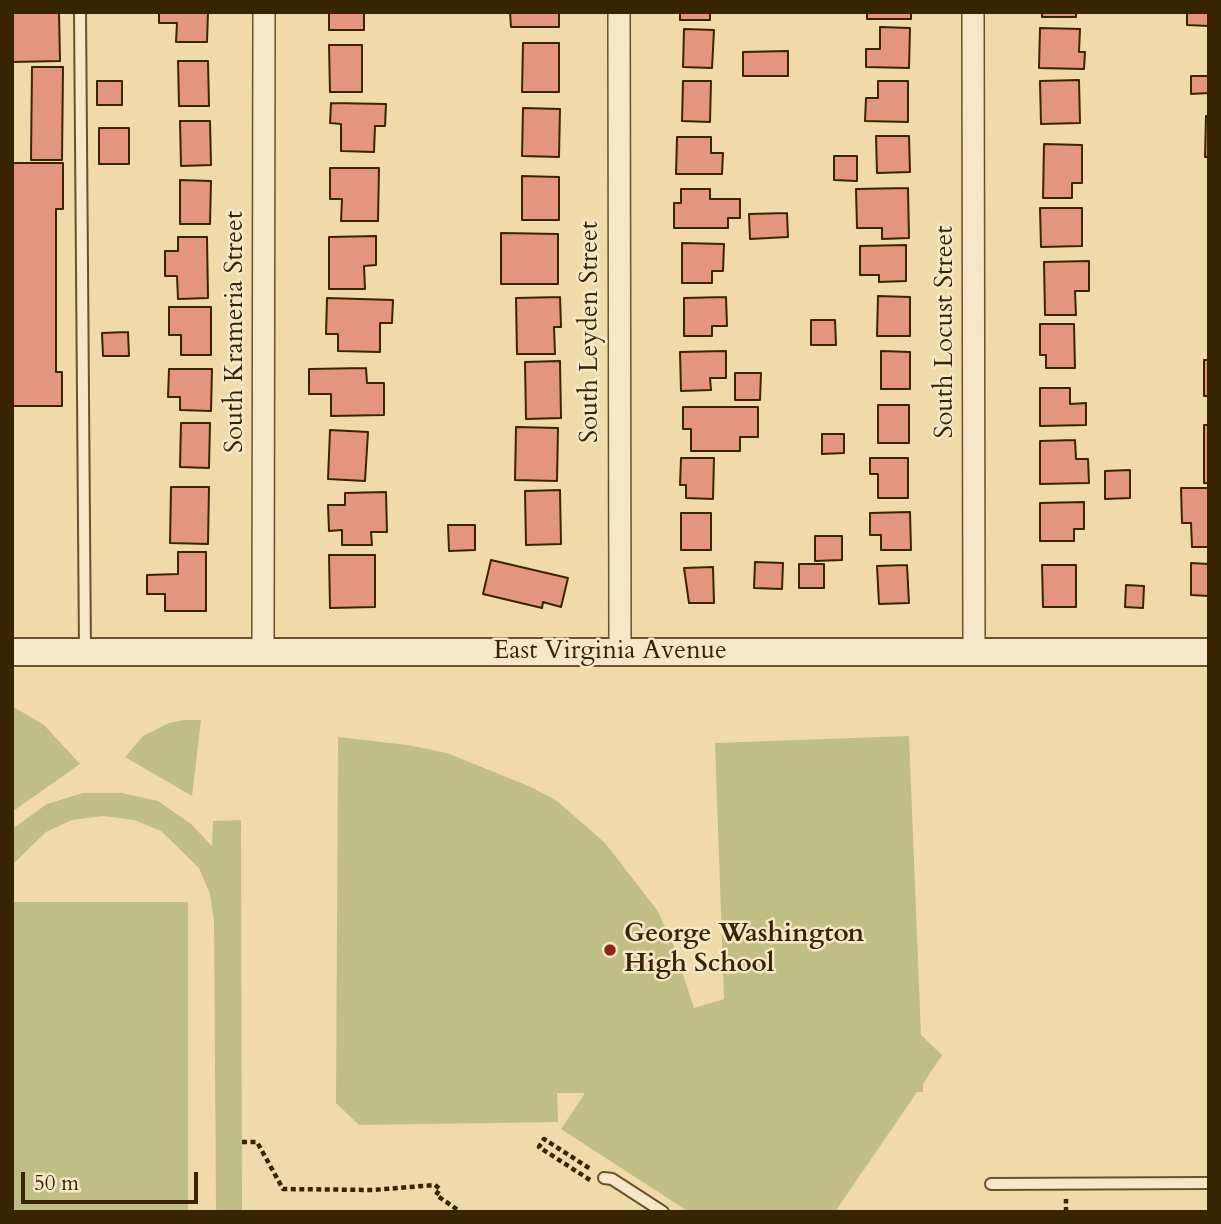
<!DOCTYPE html>
<style>
body{margin:0}
#map{position:relative;width:1221px;height:1224px;overflow:hidden;background:#f1daaa;font-family:Cardo,serif}
canvas{display:block}
.frame{position:absolute;inset:0;border:14px solid #392402;pointer-events:none}
.scale{position:absolute;left:21px;top:1172px;width:177px;height:32px;box-sizing:border-box;border:4px solid #392402;border-top:0;padding-left:9px;font-size:21px;line-height:24px;white-space:nowrap;color:#392402;-webkit-text-stroke:5px #f6e7c8;paint-order:stroke}
</style>
<div id="map">
<canvas width="1221" height="1224"></canvas>
<div class="frame"></div>
<div class="scale">50 m</div>
</div>
<script>
const g = document.querySelector('canvas').getContext('2d');
g.lineJoin = 'round';
function fill(path, color) { g.fillStyle = color; g.fill(path, 'evenodd'); }
const toPath = rows => new Path2D(rows.map(r => 'M' + r).join(''));
function trace(path, color, width, dash) { g.strokeStyle = color; g.lineWidth = width; g.lineCap = dash ? 'butt' : 'round'; g.setLineDash(dash || []); g.stroke(path); }
function write(font, color, halo, rows, align = 'center') {
  g.font = font + ' Cardo,serif'; g.lineWidth = 5; g.setLineDash([]); g.textBaseline = 'middle'; g.strokeStyle = halo; g.fillStyle = color; for (const [text, x, y, turn = 0] of rows) {
    g.save(); g.translate(x, y); g.rotate((+turn || 0) * Math.PI / 180); g.textAlign = isNaN(turn) ? turn : align; if (halo) g.strokeText(text, 0, 0); g.fillText(text, 0, 0); g.restore();
  }
}
const green = toPath([
 [12,706,44,725,80,764,12,812],
 [184,720,201,720,192,796,125,757,143,736,169,723],
 [909,736,921,1035,942,1055,923,1084,923,1092,917,1092,835,1212,689,1212,561,1129,585,1093,557,1093,558,1122,359,1125,336,1103,338,737,408,745,447,753,531,787,557,801,605,843,657,910,672,941,694,1008,724,999,715,743],
 [83,793,122,793,158,801,191,824,212,846,213,821,241,820,242,1212,216,1212,214,921,210,894,199,868,161,831,134,820,103,816,72,820,46,832,12,865,12,829,47,804],
 [13,902,188,902,188,1212,13,1212]
]);
const building = toPath([
 [12,12,59,12,60,61,12,62,12,12],
 [159,12,208,12,207,42,176,42,177,23,159,23,159,12],
 [329,12,364,12,364,30,329,30,329,12],
 [510,12,559,12,559,27,511,27,510,12],
 [680,12,710,12,710,20,680,20,680,12],
 [867,12,911,12,911,19,867,19,867,12],
 [1042,12,1076,12,1076,17,1042,17,1042,12],
 [1187,12,1209,12,1209,26,1187,25,1187,12],
 [880,27,910,28,909,68,866,67,866,49,880,49,880,27],
 [1040,28,1080,29,1079,52,1085,52,1084,69,1039,68,1040,28],
 [684,29,714,30,712,68,683,67,684,29],
 [523,43,559,43,559,92,522,92,523,43],
 [329,45,362,45,362,92,330,92,329,45],
 [788,51,788,76,743,76,743,52,788,51],
 [178,61,208,61,209,106,179,106,178,61],
 [32,67,63,67,62,160,31,160,32,67],
 [1191,76,1209,76,1209,93,1191,94,1191,76],
 [1079,80,1080,123,1041,124,1040,81,1079,80],
 [97,81,122,81,122,105,97,105,97,81],
 [683,81,711,81,710,122,682,121,683,81],
 [878,81,908,81,908,122,865,121,866,98,878,98,878,81],
 [331,103,386,104,385,126,375,126,374,152,341,151,341,124,330,123,331,103],
 [523,108,560,109,559,157,522,156,523,108],
 [1206,116,1209,116,1209,157,1205,157,1206,116],
 [180,121,210,121,211,165,181,166,180,121],
 [99,128,129,128,129,164,99,164,99,128],
 [876,136,909,136,910,172,877,173,876,136],
 [677,137,711,137,711,153,723,153,722,174,676,174,677,137],
 [1044,144,1082,145,1082,183,1072,183,1072,198,1043,198,1044,144],
 [834,156,857,156,857,181,834,180,834,156],
 [12,163,63,163,63,209,56,209,56,372,62,372,62,406,12,406,12,163],
 [330,168,379,168,378,221,341,221,342,199,330,199,330,168],
 [522,176,559,177,559,220,522,220,522,176],
 [180,180,211,181,210,224,180,224,180,180],
 [908,188,909,238,882,239,882,228,857,228,856,189,908,188],
 [681,189,710,189,710,199,740,199,740,218,728,218,728,228,674,228,674,203,681,203,681,189],
 [1040,208,1082,208,1082,246,1041,247,1040,208],
 [787,213,788,237,750,239,749,214,787,213],
 [501,233,558,234,558,284,501,284,501,233],
 [376,236,376,265,364,266,365,289,329,289,329,237,376,236],
 [178,237,207,237,208,298,178,299,177,276,165,276,165,251,178,251,178,237],
 [682,243,724,244,723,271,712,271,712,283,682,283,682,243],
 [906,245,906,281,879,282,879,275,860,275,860,246,906,245],
 [1089,261,1089,291,1075,291,1076,315,1045,315,1044,262,1089,261],
 [878,296,910,297,910,336,877,336,878,296],
 [560,297,561,327,554,327,555,354,517,354,516,298,560,297],
 [726,297,727,326,712,326,712,336,684,336,684,298,726,297],
 [327,298,393,300,392,323,380,323,380,352,338,351,338,334,326,334,327,298],
 [169,307,211,307,211,355,181,355,181,335,169,335,169,307],
 [811,320,835,320,836,345,811,345,811,320],
 [1040,324,1074,324,1075,368,1046,368,1046,355,1040,355,1040,324],
 [128,332,129,356,103,356,102,333,128,332],
 [726,351,726,378,710,378,711,390,681,391,680,352,726,351],
 [881,351,910,352,910,389,881,389,881,351],
 [1204,360,1209,360,1209,396,1204,396,1204,360],
 [560,361,561,418,526,419,525,362,560,361],
 [366,368,367,383,384,383,384,415,331,416,331,394,309,394,309,369,366,368],
 [169,369,212,369,211,411,180,410,180,397,168,397,169,369],
 [735,373,761,373,760,400,735,400,735,373],
 [1040,388,1070,388,1070,404,1086,403,1086,425,1040,426,1040,388],
 [878,405,909,405,909,443,878,443,878,405],
 [683,407,758,407,758,437,740,437,740,451,691,451,691,429,683,429,683,407],
 [181,423,210,423,209,468,180,467,181,423],
 [1204,425,1209,425,1209,483,1204,483,1204,425],
 [516,427,558,428,557,481,515,480,516,427],
 [330,430,368,432,365,481,328,479,330,430],
 [822,434,844,434,844,453,822,454,822,434],
 [1075,440,1076,459,1088,459,1089,483,1040,484,1040,441,1075,440],
 [681,458,714,458,713,499,686,498,686,485,680,485,681,458],
 [870,458,908,458,908,498,878,498,878,474,870,474,870,458],
 [1130,470,1130,498,1105,499,1105,471,1130,470],
 [171,487,209,487,208,544,170,543,171,487],
 [1181,488,1209,488,1209,547,1192,547,1191,523,1182,523,1181,488],
 [560,490,561,544,526,545,525,491,560,490],
 [386,492,387,532,371,532,372,545,342,545,342,530,329,531,328,505,345,505,345,493,386,492],
 [1084,502,1084,529,1074,529,1074,541,1040,541,1040,503,1084,502],
 [910,512,911,550,881,550,881,535,870,535,870,513,910,512],
 [681,513,711,513,711,550,681,550,681,513],
 [448,525,475,525,475,550,449,551,448,525],
 [815,536,842,536,842,560,815,561,815,536],
 [178,552,206,552,206,611,165,611,165,594,147,594,147,575,178,574,178,552],
 [329,555,375,555,375,607,330,608,329,555],
 [491,560,568,578,561,607,543,602,542,608,483,594,491,560],
 [755,562,783,563,782,589,754,588,755,562],
 [1191,563,1209,564,1209,596,1191,595,1191,563],
 [799,564,824,564,824,588,799,588,799,564],
 [907,565,909,603,879,604,877,566,907,565],
 [1042,565,1076,565,1076,607,1043,607,1042,565],
 [713,567,714,603,689,603,684,568,713,567],
 [1126,585,1144,586,1143,608,1125,607,1126,585]
]);
const path = toPath([
 [242,1142,257,1142,283,1189,373,1190,435,1185,440,1189,436,1195,461,1212],
 [590,1180,539,1147,544,1139,592,1170],
 [1066,1212,1066,1199]
]);
const service = toPath([
 [80,12,85,652],
 [604,1178,612,1179,663,1212],
 [991,1184,1209,1183]
]);
const minor = toPath([
 [619,12,620,652],
 [973,12,974,652],
 [263,653,264,12]
]);
const tertiary = toPath([
 [12,652,1209,652]
]);
const markers = [
 [610,950,7,"#8f2418"]
];
const streetNames = [
 ["South Krameria Street",236,332,-90],
 ["South Leyden Street",591,332,-90],
 ["South Locust Street",946,332,-90],
 ["East Virginia Avenue",610,652]
];
const poiNames = [
 ["George Washington",624,935],
 ["High School",624,965]
];
fill(green, '#c0be85');
fill(building, '#e4957d');
trace(building, '#392402', 2);
trace(service, '#67522c', 14);
trace(minor, '#67522c', 24);
trace(tertiary, '#67522c', 30);
trace(path, '#392402', 4.5, [5, 3.5]);
trace(service, '#f6e7c8', 10);
trace(minor, '#f6e7c8', 21);
trace(tertiary, '#f6e7c8', 26);
for (const [x, y, r, color] of markers) { const dot = new Path2D(); dot.arc(x, y, r, 0, 2 * Math.PI); g.fillStyle = color; g.fill(dot); trace(dot, '#f6e7c8', 2.5); }
write('26px', '#392402', '#f6e7c8', streetNames);
write('bold 26px', '#392402', '#f6e7c8', poiNames, 'left');
</script>
